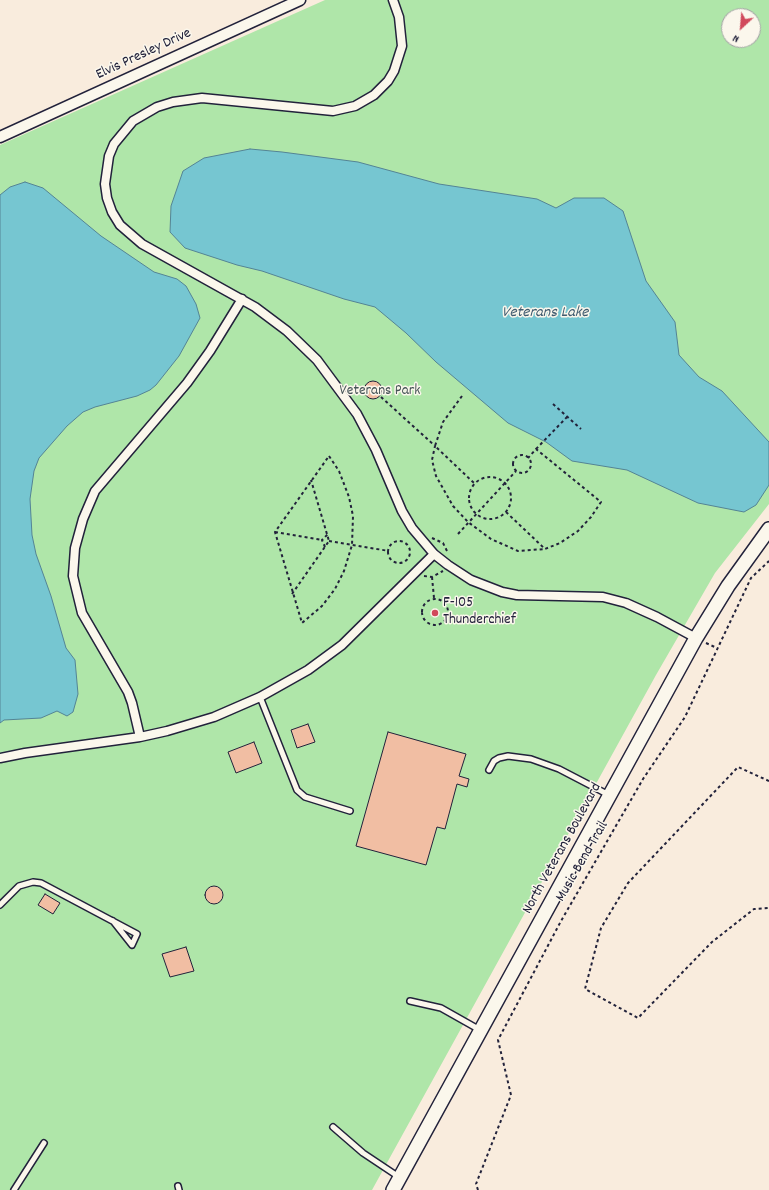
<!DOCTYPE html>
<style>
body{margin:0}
#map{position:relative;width:769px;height:1190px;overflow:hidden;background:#f9ecdd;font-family:Dekko,sans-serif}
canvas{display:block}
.north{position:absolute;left:721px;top:8px;width:40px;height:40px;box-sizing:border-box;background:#fbf7ec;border:1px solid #a4a2a5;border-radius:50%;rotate:206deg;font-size:11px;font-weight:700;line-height:16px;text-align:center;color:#22223b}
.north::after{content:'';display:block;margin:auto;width:14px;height:18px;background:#d1495b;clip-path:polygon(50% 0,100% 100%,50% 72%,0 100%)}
</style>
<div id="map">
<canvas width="769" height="1190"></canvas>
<div class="north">N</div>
</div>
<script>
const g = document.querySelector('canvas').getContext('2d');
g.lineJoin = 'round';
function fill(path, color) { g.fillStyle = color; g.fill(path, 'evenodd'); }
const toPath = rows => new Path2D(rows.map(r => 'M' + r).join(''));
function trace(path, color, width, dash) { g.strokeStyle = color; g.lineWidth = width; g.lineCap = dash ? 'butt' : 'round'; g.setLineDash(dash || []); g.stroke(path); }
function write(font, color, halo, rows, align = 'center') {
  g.font = font + ' Dekko,sans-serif'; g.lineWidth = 3; g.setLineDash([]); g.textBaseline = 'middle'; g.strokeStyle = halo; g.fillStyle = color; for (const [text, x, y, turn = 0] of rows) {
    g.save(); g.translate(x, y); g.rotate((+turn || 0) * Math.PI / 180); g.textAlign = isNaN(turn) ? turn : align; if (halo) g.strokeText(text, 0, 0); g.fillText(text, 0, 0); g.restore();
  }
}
const green = toPath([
 [325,0,769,0,769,504,715,573,656,675,372,1190,0,1190,0,145],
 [729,16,753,16,753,40,729,40]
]);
const water = toPath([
 [250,149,282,152,358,162,439,184,537,199,556,208,574,198,604,198,623,211,646,281,675,322,679,355,699,377,722,391,769,442,769,485,756,505,744,512,698,503,627,470,572,461,546,442,508,423,436,362,406,333,375,307,344,299,262,271,237,265,185,248,170,232,171,206,183,171,204,158,250,149],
 [25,182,43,188,101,236,154,272,177,279,186,286,196,304,200,318,179,356,156,385,150,390,137,396,95,407,83,412,67,426,39,458,34,471,30,499,32,535,36,554,51,596,66,648,75,660,78,694,73,712,67,716,57,711,41,718,4,720,0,723,0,195,10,187,25,182]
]);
const building = toPath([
 '364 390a9 9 0 1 1 18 0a9 9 0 1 1-18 0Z',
 [308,724,315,742,297,748,291,730,308,724],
 [388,732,466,754,459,776,469,779,467,787,457,784,445,829,437,827,426,865,356,846,388,732],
 [254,742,262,763,236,773,228,752,254,742],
 '205 895a9 9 0 1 1 18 0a9 9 0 1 1-18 0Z',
 [45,894,60,903,53,914,38,905,45,894],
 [186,947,194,971,170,977,162,954,186,947]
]);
const path = toPath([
 [462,396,443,422,435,446,475,484],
 [381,397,435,446,432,460,436,476,453,506,468,522,491,539,518,551,545,549],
 [553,404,581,429],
 [536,449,567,417],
 '513 464a9 9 0 1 1 18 0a9 9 0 1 1-18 0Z',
 [329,456,339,471,349,497,353,516,352,545,344,571,335,589,322,606,302,623,275,532,329,456],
 '469 498a21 21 0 1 1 42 0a21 21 0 1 1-42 0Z',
 [506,512,545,549,560,543,578,531,591,517,601,502,536,449,528,458],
 [275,532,322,540],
 [458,534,516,471],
 [432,538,443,543,448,553],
 [329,541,389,551],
 '388 552a11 11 0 1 1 22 0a11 11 0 1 1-22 0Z',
 [325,547,322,540,328,534],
 [424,576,432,577,443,571],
 [432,577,434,598],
 [292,594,329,541,311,480],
 '422 612a13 13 0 1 1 26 0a13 13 0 1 1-26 0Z',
 [706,643,717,648],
 [769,781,738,767,628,883,601,928,585,989,638,1018,712,942,754,909,769,908],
 [478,1190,476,1184,511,1095,498,1040,561,921,643,779,685,717,751,578,769,561]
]);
const service = toPath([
 [260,697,297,790,305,797,350,811],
 [489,770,494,761,499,758,508,756,531,759,559,769,609,795],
 [0,905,19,886,33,882,41,883,137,934,132,945,113,921],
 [410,1001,441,1008,480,1030],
 [333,1127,363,1153,399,1177],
 [178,1186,179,1190],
 [14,1190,44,1143]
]);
const pedestrian = toPath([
 [393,0,399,17,402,46,394,71,388,81,374,95,355,106,333,111,202,98,173,102,157,107,133,121,114,144,109,156,105,184,107,198,112,212,120,225,142,244,255,307,287,331,317,360,357,414,376,450,402,511,412,528,434,554,448,565,471,580,502,592,517,595,603,597,626,603,657,617,696,638],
 [140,737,132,703,128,692,82,613,73,576,75,548,83,519,95,491,187,383,210,351,242,299],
 [0,758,25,753,140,737,167,731,214,717,260,697,308,670,342,645,434,554]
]);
const minor = toPath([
 [0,137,300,0]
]);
const tertiary = toPath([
 [393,1190,696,638,728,586,769,529]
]);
const markers = [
 [435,613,4,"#d1495b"]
];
const streetNames = [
 ["Elvis Presley Drive",144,55,-25],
 ["North Veterans Boulevard",563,849,-61],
 ["Music Bend Trail",583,862,-60]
];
const parkNames = [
 ["Veterans Park",380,392]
];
const poiNames = [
 ["F-105",443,604],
 ["Thunderchief",443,621]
];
const waterNames = [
 ["Veterans Lake",545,314]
];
fill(green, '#afe6a9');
fill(water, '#76c6d1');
trace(water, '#548495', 1);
fill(building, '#f1bea3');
trace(building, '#22223b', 1);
trace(service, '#22223b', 8);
trace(pedestrian, '#22223b', 11);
trace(minor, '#22223b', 13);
trace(tertiary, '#22223b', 16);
trace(path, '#22223b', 2, [3, 3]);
trace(service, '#fbf7ec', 5);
trace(pedestrian, '#fbf7ec', 8);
trace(minor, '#fbf7ec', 10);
trace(tertiary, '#fbf7ec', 13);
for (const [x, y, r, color] of markers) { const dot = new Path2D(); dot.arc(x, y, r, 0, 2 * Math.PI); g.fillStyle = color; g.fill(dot); trace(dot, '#fbf7ec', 1.5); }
write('15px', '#22223b', '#fbf7ec', streetNames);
write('15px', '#455356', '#fbf7ec', parkNames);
write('15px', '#22223b', '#fbf7ec', poiNames, 'left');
write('italic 16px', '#3f5b70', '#fbf7ec', waterNames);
</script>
